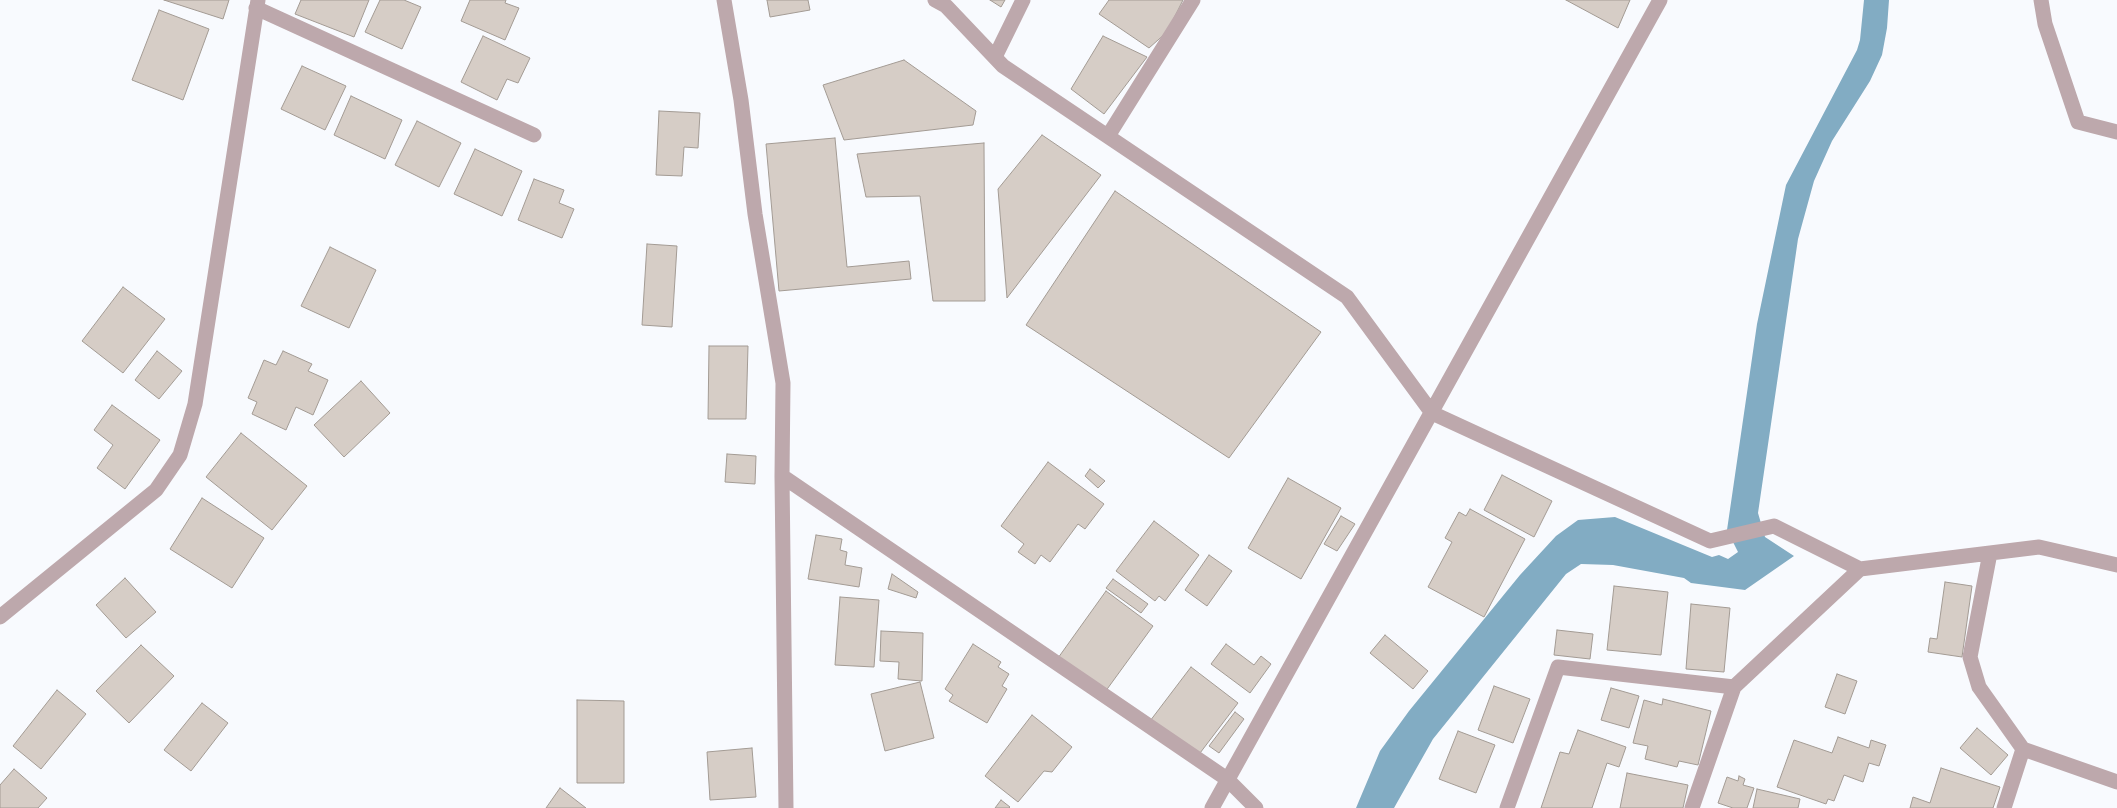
<!DOCTYPE html>
<style>
body{margin:0}
canvas{display:block;background:#f8fafe}
</style>
<canvas width="2117" height="808"></canvas>
<script>
const g = document.querySelector('canvas').getContext('2d');
g.lineJoin = 'round';
function fill(path, color) { g.fillStyle = color; g.fill(path, 'evenodd'); }
const toPath = rows => new Path2D(rows.map(r => 'M' + r).join(''));
function trace(path, color, width, dash) { g.strokeStyle = color; g.lineWidth = width; g.lineCap = dash ? 'butt' : 'round'; g.setLineDash(dash || []); g.stroke(path); }
const water = toPath([
 [1864,0,1889,0,1887,28,1882,55,1870,81,1832,141,1814,181,1798,239,1758,513,1765,537,1794,556,1745,590,1691,583,1684,578,1613,565,1581,564,1566,574,1433,739,1394,808,1356,808,1380,751,1409,711,1520,575,1556,536,1578,520,1615,517,1712,557,1719,555,1728,559,1738,552,1727,530,1757,324,1786,185,1857,50,1860,40]
]);
const building = toPath([
 [164,0,229,0,223,19,164,0],
 [301,0,369,0,354,37,295,14,301,0],
 [380,0,404,0,421,7,402,49,365,32,380,0],
 [470,0,506,0,505,3,519,8,505,40,461,21,470,0],
 [767,0,808,0,810,10,770,17,767,0],
 [990,0,1005,0,1001,7,990,0],
 [1109,0,1183,0,1167,32,1149,48,1099,14,1109,0],
 [1566,0,1630,0,1618,28,1566,0],
 [159,10,209,29,183,100,132,80,159,10],
 [483,36,530,58,518,83,507,79,497,100,461,82,483,36],
 [1103,36,1147,57,1104,114,1071,89,1103,36],
 [904,60,976,111,973,125,844,140,823,85,904,60],
 [302,66,346,86,325,130,281,109,302,66],
 [351,96,402,120,385,159,334,135,351,96],
 [659,111,700,113,698,148,684,147,682,176,656,175,659,111],
 [417,121,461,143,439,187,395,165,417,121],
 [1042,135,1101,175,1007,298,998,189,1042,135],
 [835,138,847,267,909,261,911,279,779,291,766,144,835,138],
 [984,143,985,301,933,301,920,196,866,197,857,154,984,143],
 [475,149,522,171,502,216,454,194,475,149],
 [534,179,564,190,559,203,574,209,562,238,518,220,534,179],
 [1115,191,1321,332,1229,458,1026,325,1115,191],
 [647,244,677,246,672,327,642,325,647,244],
 [330,247,376,270,349,328,301,306,330,247],
 [123,287,165,319,123,373,82,341,123,287],
 [709,346,748,346,746,419,708,419,709,346],
 [157,351,182,371,159,399,135,380,157,351],
 [283,351,312,364,308,371,328,380,313,415,296,407,286,430,252,414,257,402,248,398,264,360,276,365,283,351],
 [361,381,390,413,344,457,314,425,361,381],
 [112,405,160,440,125,489,97,468,113,445,94,430,112,405],
 [241,433,307,486,272,530,206,477,241,433],
 [727,454,756,456,755,484,725,482,727,454],
 [1048,462,1104,504,1085,529,1078,524,1050,562,1041,555,1035,564,1018,552,1024,544,1001,526,1048,462],
 [1090,469,1105,481,1098,488,1085,476,1090,469],
 [1502,475,1552,501,1534,537,1484,510,1502,475],
 [1288,478,1341,508,1301,579,1248,548,1288,478],
 [202,498,264,538,232,588,170,549,202,498],
 [1470,509,1525,539,1484,617,1428,587,1452,542,1445,538,1459,512,1466,516,1470,509],
 [1341,516,1355,524,1337,551,1324,544,1341,516],
 [1154,521,1199,555,1165,601,1159,596,1155,601,1116,571,1154,521],
 [816,535,842,539,840,550,847,552,845,565,862,568,859,587,808,579,816,535],
 [1209,555,1232,571,1207,606,1185,590,1209,555],
 [892,574,918,592,916,598,888,589,892,574],
 [125,578,156,612,126,638,96,605,125,578],
 [1113,579,1148,604,1141,613,1106,588,1113,579],
 [1945,582,1972,586,1962,657,1928,652,1930,638,1937,639,1945,582],
 [1614,586,1668,592,1661,655,1607,650,1614,586],
 [1106,591,1153,626,1105,692,1058,658,1106,591],
 [840,597,879,600,874,667,835,665,840,597],
 [1691,604,1730,608,1724,672,1686,669,1691,604],
 [1557,630,1593,634,1590,659,1554,655,1557,630],
 [881,631,923,633,922,681,898,679,899,662,880,661,881,631],
 [1385,635,1428,671,1413,689,1370,653,1385,635],
 [973,644,1001,662,998,667,1009,674,1002,686,1007,689,987,723,949,701,953,695,945,689,973,644],
 [1226,644,1254,665,1261,656,1271,664,1250,693,1211,664,1226,644],
 [141,645,174,676,129,723,96,691,141,645],
 [1191,667,1238,703,1197,757,1150,721,1191,667],
 [1837,674,1857,681,1845,714,1825,707,1837,674],
 [920,682,934,738,885,751,871,694,920,682],
 [1494,686,1530,699,1513,743,1478,730,1494,686],
 [1611,688,1639,696,1629,728,1601,720,1611,688],
 [57,690,86,714,41,769,13,746,57,690],
 [1663,699,1711,711,1698,765,1679,761,1677,767,1645,759,1648,746,1633,743,1644,700,1662,705,1663,699],
 [577,700,624,701,624,783,577,783,577,700],
 [202,703,228,723,191,771,164,750,202,703],
 [1235,712,1244,719,1219,753,1209,746,1235,712],
 [1032,715,1072,747,1052,772,1044,771,1018,802,985,776,1032,715],
 [1977,728,2008,755,1991,775,1960,748,1977,728],
 [1578,730,1626,747,1619,767,1607,763,1592,808,1541,808,1560,752,1569,754,1578,730],
 [1458,731,1495,745,1476,793,1439,779,1458,731],
 [1838,737,1869,748,1871,740,1886,745,1879,766,1869,763,1863,782,1844,775,1834,801,1828,799,1826,804,1777,787,1794,740,1832,753,1838,737],
 [752,748,756,797,710,800,707,752,752,748],
 [1941,768,2000,787,1993,808,1910,808,1913,797,1930,803,1941,768],
 [14,769,47,798,38,808,0,808,0,785,14,769],
 [1627,773,1688,785,1683,808,1620,808,1627,773],
 [1739,776,1745,779,1743,785,1754,788,1747,808,1733,808,1718,803,1727,777,1738,781,1739,776],
 [560,788,586,808,546,808,560,788],
 [1757,789,1800,799,1798,808,1753,808,1757,789],
 [1001,800,1010,807,1009,808,995,808,1001,800]
]);
const street = toPath([
 [724,0,741,100,755,214,783,383,782,476,786,808],
 [935,0,946,6,1003,66,1347,297,1432,413,1710,541,1774,526,1860,569,2039,547,2117,565],
 [2041,0,2045,24,2078,122,2117,132],
 [256,8,534,135],
 [995,57,1023,0],
 [1108,136,1193,0],
 [782,476,1227,779,1256,808],
 [1990,553,1970,657,1979,687,2023,749],
 [0,617,156,490,180,455,195,404,258,0],
 [1212,808,1660,0],
 [1507,808,1558,667,1734,687],
 [1692,808,1734,687,1860,569],
 [2004,808,2023,749,2117,782]
]);
fill(water, '#82acc3');
fill(building, '#d6cdc6');
trace(building, '#a39b94', 1);
trace(street, '#bda8ac', 15);
</script>
